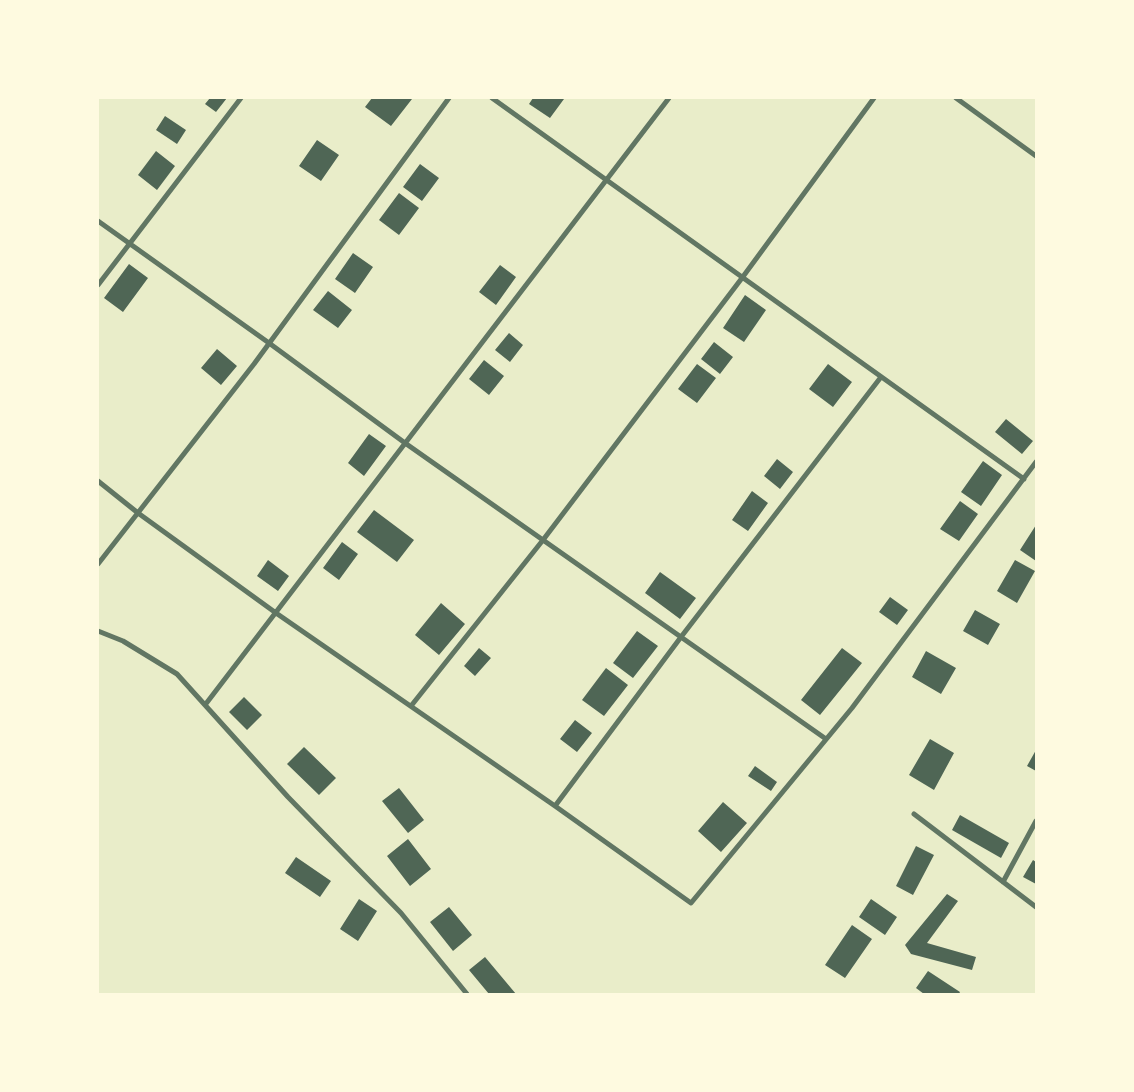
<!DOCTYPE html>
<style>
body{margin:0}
#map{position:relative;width:1134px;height:1092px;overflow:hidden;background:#e9edc9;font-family:"DejaVu Sans",sans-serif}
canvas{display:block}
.frame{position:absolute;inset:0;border:99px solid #fefae0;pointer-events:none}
</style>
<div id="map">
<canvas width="1134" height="1092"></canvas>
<div class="frame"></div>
</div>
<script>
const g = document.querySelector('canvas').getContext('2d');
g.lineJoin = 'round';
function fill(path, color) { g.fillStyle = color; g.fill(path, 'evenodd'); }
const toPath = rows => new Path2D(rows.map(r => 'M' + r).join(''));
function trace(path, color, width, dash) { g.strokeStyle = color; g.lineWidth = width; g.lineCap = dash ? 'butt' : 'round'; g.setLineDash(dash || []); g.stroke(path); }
const building = toPath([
 [210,98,227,98,216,112,205,104],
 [372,98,410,98,412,99,391,126,365,107],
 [533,98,562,98,564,99,550,118,529,104],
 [165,116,186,130,177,144,156,130],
 [317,140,339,155,321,181,299,166],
 [156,151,175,166,157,190,138,175],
 [420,164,439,178,422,201,403,187],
 [399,193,419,208,399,235,379,220],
 [353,253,373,267,355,293,335,279],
 [129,264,148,278,123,312,104,298],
 [500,265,516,277,496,305,479,292],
 [328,291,352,310,338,328,313,310],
 [745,295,766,310,744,342,723,328],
 [509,333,523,345,510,362,495,350],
 [714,342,733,357,720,374,701,359],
 [217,349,237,366,221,385,201,368],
 [484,360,504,376,489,395,469,379],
 [697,364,716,378,697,403,678,389],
 [828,364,852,382,833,407,809,389],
 [1006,419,1033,441,1022,454,995,432],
 [369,434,386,446,364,476,348,463],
 [777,459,793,472,780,489,764,476],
 [983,461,1002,475,981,506,961,492],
 [752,491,768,503,748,531,732,520],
 [960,501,978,514,959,541,940,529],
 [374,510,414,540,397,562,357,532],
 [1036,525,1036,561,1020,550],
 [342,542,358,554,339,580,323,568],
 [268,560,289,576,278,591,257,576],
 [1015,560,1035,571,1017,603,997,591],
 [660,572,696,598,680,619,645,593],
 [890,597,908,610,897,625,879,612],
 [441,603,465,624,439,655,415,635],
 [975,610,1000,624,988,645,963,631],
 [637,631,658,646,633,678,613,663],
 [479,648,491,658,475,676,464,666],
 [842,648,862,663,820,715,801,700],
 [926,651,956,668,941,694,912,677],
 [606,668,628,685,604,716,582,700],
 [244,697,262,715,247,730,229,712],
 [575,720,592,733,577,752,560,739],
 [930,739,954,753,934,790,909,775],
 [304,747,336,778,319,795,287,764],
 [1036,750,1036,771,1027,766],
 [755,766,777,782,771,791,748,776],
 [399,788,424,820,408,833,382,801],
 [723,802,747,823,721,852,698,831],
 [960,815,1009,843,1001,858,952,830],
 [408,839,431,869,410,886,387,856],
 [916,846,934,855,913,895,896,886],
 [296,857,331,881,320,897,285,873],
 [1033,860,1036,862,1036,884,1023,877],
 [947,894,958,901,927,943,976,957,972,970,911,954,905,945],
 [359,899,377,911,358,941,340,929],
 [871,899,897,917,885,935,859,917],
 [449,907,472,935,453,951,430,922],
 [852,925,872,939,845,978,825,965],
 [485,957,516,994,489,994,469,970],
 [928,971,960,992,959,994,924,994,916,988]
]);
const minor = toPath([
 [492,98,1024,479],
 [956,98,1036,156],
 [98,221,269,343,405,443,826,739],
 [98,285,241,98],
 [98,481,138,513,276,613,555,806,691,903,852,708,1036,462],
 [98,564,254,364,449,98],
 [98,631,123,641,177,674,288,797,401,913,467,994],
 [205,705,669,98],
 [411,706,543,540,742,278,874,98],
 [555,806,681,637,881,377],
 [914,814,1036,907],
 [1003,882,1036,821]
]);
fill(building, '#4f6655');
trace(minor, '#617663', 5);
</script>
